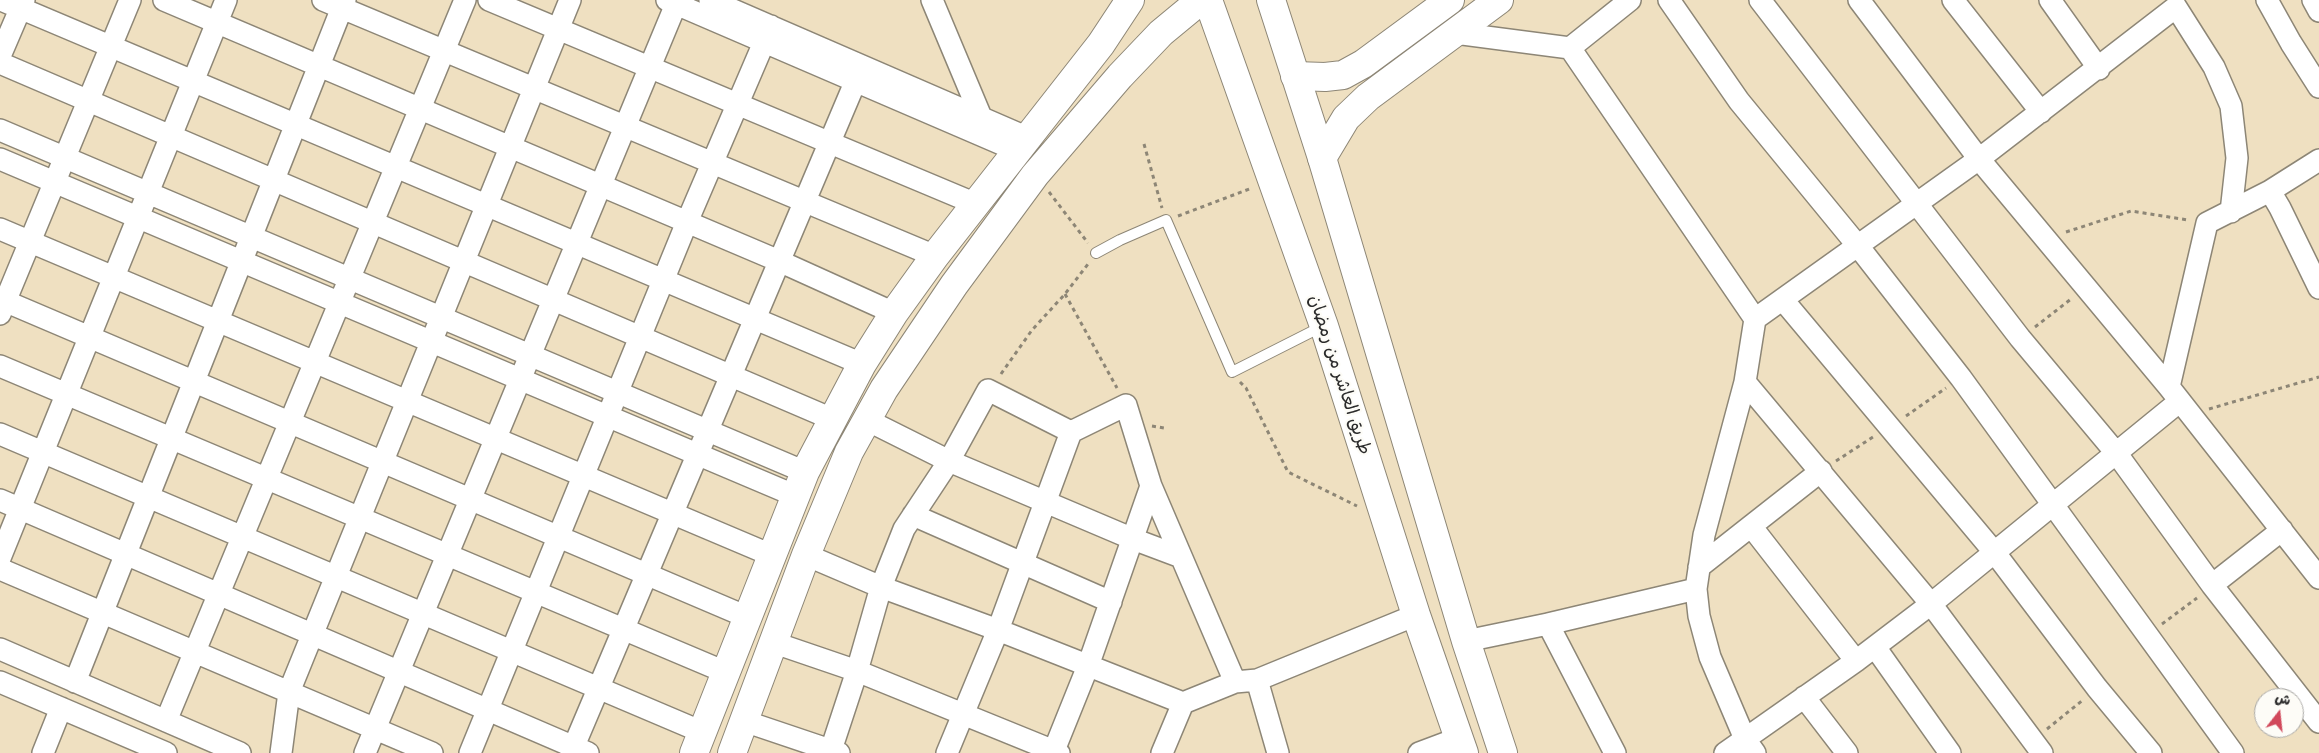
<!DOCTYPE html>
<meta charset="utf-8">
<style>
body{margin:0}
#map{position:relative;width:2319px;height:753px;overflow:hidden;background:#efe0c1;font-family:Itim,"Playpen Sans Arabic",sans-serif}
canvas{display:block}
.north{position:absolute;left:2254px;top:688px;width:50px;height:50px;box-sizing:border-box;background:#fdfcf7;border:1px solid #a9a8a5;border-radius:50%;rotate:16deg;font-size:14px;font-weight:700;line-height:20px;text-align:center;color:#2b2b2b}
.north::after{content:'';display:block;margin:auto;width:18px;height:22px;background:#d1495b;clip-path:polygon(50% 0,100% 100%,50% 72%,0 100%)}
</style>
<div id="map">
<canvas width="2319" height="753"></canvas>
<div class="north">ش</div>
</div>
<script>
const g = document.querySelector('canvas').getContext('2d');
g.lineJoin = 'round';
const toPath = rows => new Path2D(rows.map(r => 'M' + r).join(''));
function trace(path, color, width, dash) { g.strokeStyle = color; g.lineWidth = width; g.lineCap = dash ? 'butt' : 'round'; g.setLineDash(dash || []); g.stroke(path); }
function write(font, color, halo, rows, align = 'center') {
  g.font = font + ' Itim,"Playpen Sans Arabic",sans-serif'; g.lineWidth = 4.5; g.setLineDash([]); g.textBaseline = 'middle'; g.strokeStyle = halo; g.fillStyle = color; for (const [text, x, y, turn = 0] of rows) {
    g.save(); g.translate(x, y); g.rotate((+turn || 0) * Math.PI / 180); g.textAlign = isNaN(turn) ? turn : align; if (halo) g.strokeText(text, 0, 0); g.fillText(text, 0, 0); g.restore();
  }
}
const path = toPath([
 [1144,144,1162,208],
 [1049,192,1088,243],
 [1178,216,1252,188],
 [2066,232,2131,211,2188,220],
 [1065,294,1117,388],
 [2035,327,2071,299],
 [1001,374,1032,330,1065,294,1088,264],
 [1240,382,1246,388,1288,472,1357,506],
 [2209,409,2319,377],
 [1906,416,1946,388],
 [1152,426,1164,428],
 [1836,461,1873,437],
 [2162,624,2197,598],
 [2047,729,2083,700]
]);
const lane = toPath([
 [1096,253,1120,240,1166,220,1232,372,1323,326]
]);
const street = toPath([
 [1,0,862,364],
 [164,0,779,261,894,313],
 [323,0,935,256],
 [489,0,976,204],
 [667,0,1018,151],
 [710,0,1028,138],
 [932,0,984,124],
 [1630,0,1570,48,1755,319],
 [1669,0,1739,101,1858,246,1961,378,2233,753],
 [1760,0,2020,338,2117,454,2212,585,2319,722],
 [1859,0,1979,159,2169,387,2319,578],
 [1953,0,2041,112],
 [2050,0,2099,69],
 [2267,0,2291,43,2319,87],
 [2313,0,2319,11],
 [1455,33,1570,48],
 [0,56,24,0],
 [0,63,832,419],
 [0,130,805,472],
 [0,159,796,496],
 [2270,191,2280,208,2319,288],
 [0,229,771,555],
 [0,299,747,617],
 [1783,300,1995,553,2097,688,2151,753],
 [0,314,130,0],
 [0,366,725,672],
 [1745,382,1931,604,2042,753],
 [2169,387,2207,223,2270,191,2319,160],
 [867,420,949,461,1133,539,1181,557],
 [0,434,702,732],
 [1821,471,1751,526,1856,661],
 [1151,486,1235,682],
 [0,500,588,753],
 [913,515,1111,602],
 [806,555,881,587,998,630,1183,703,1235,682,1257,680,1416,615],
 [0,558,226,0],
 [1699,567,1751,526],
 [0,569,432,753],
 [2212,585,2282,530],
 [1548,624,1696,589],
 [1466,641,1548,624,1615,753],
 [772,642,857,671,1059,753],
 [1875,647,1950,753],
 [0,649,240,753],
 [1257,680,1278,753],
 [0,682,166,753],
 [75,682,345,0],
 [1804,697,1847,753],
 [166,721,465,0],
 [744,721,839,753],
 [43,753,61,708],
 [281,753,289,692,570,0],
 [365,753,676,4],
 [470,753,687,222,771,26],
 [571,753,862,66],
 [830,753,857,671,881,587,904,529,949,461,988,390,1071,432],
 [947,753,998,630,1071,432,1126,405,1151,486,1088,666,1053,753],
 [1162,753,1183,703],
 [1419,753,1459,738],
 [1725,753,1856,661,1931,604,2180,401],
 [1755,753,1745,739,1710,657,1699,616,1696,589,1704,535,1745,382,1755,319,1979,159,2176,7,2214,67,2231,106,2237,158,2231,212]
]);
const secondary = toPath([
 [1295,76,1325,77,1343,75,1363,64,1450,0],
 [1322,158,1346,118,1368,97,1499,0],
 [694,753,805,472,862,364,894,313,935,256,1101,44,1130,0],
 [732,753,806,555,849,452,884,389,954,285,1035,175,1120,76,1161,33,1201,0]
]);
const primary = toPath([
 [1208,0,1324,326,1416,615,1464,753],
 [1271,0,1322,158,1466,641,1503,753]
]);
const streetNames = [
 ["طريق العاشر من رمضان",1339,375,72]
];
trace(lane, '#8d8676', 12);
trace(street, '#8d8676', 24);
trace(secondary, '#8d8676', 30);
trace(primary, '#8d8676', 30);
trace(path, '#8d8676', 3, [4, 4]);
trace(lane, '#fff', 10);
trace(street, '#fff', 21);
trace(secondary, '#fff', 28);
trace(primary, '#fff', 28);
write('18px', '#2b2b2b', '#fdfcf7', streetNames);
</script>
